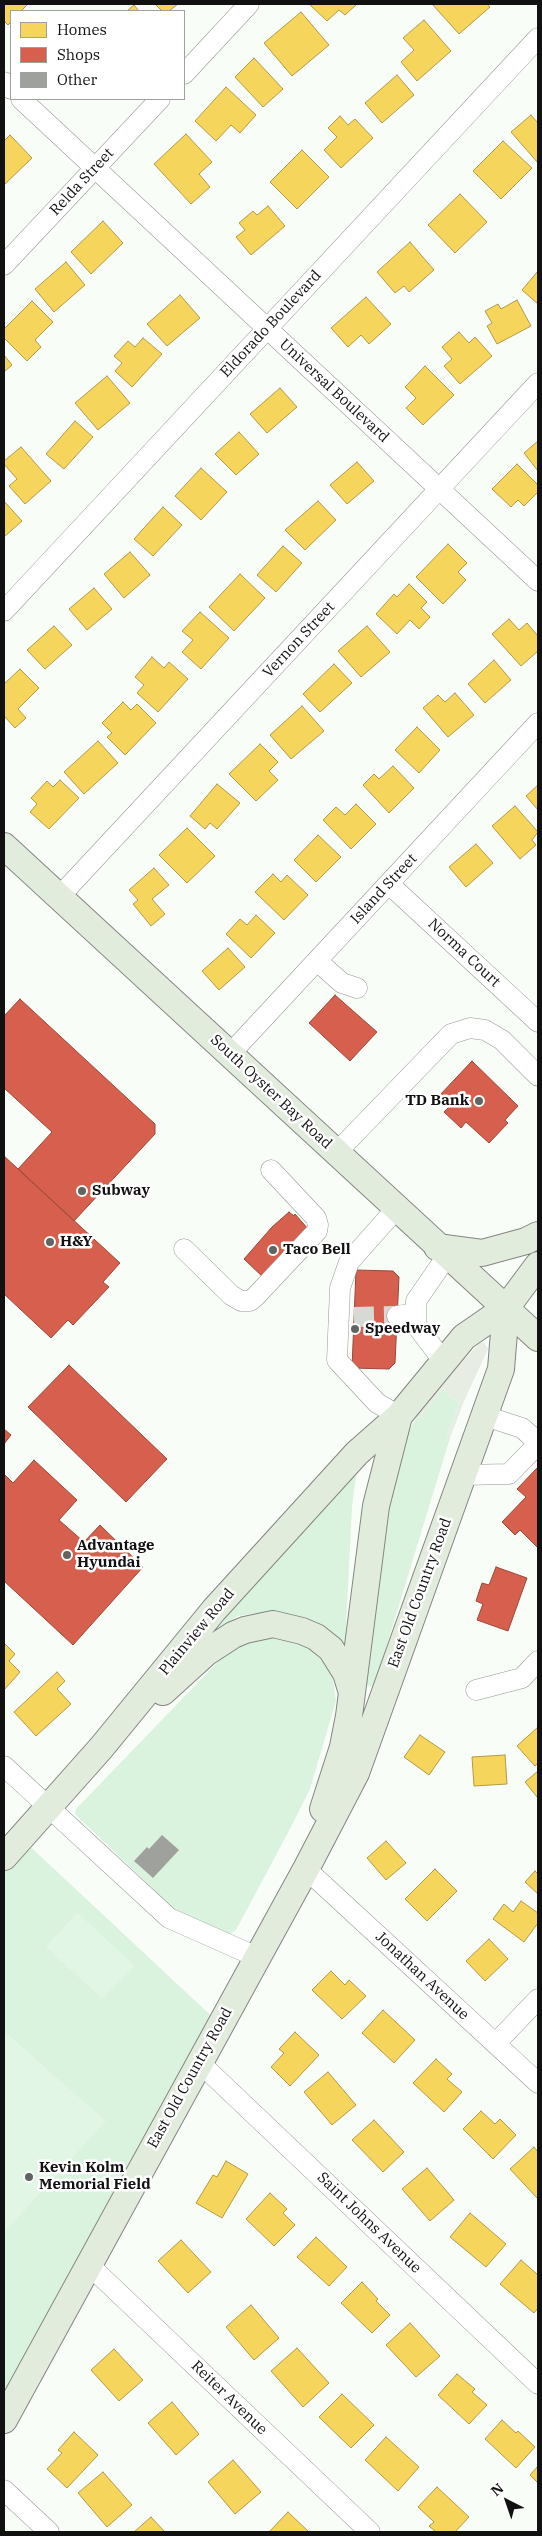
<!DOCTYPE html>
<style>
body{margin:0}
#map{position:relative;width:542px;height:2536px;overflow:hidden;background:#f9fdf7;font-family:"IBM Plex Serif",serif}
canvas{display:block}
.frame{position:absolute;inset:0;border:5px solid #111;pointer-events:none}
.legend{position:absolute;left:10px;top:10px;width:175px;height:90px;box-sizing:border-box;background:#fff;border:1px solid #a0a0a0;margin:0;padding:6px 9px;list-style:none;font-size:15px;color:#111}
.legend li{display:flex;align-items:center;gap:10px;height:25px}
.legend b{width:25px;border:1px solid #a0a0a0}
.north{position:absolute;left:482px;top:2476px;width:50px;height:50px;-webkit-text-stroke:4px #fff;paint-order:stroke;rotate:319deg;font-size:14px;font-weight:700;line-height:20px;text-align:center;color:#111}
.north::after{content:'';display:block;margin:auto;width:18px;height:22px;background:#111;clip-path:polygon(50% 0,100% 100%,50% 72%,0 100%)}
</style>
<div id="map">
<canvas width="542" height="2536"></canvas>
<div class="frame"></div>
<ul class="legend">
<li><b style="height:14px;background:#f6d55c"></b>Homes</li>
<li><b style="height:14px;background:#d6604d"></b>Shops</li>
<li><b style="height:14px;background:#9ea19c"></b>Other</li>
</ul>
<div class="north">N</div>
</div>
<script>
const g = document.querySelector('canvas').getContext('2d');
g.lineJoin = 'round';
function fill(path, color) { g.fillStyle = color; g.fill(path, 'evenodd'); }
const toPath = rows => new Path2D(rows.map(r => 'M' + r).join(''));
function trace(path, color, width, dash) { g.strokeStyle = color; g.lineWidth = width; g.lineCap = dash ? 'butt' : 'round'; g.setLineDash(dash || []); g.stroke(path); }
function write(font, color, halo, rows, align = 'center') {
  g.font = font + ' "IBM Plex Serif",serif'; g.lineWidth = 5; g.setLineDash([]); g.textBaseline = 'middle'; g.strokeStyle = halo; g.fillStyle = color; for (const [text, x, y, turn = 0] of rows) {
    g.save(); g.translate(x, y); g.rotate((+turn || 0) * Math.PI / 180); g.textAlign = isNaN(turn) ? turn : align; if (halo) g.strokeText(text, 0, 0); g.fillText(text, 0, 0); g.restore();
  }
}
const green = toPath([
 [443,1388,451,1399,460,1400,447,1436,450,1438,374,1687,364,1685,375,1582,400,1448,417,1416,420,1418],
 [358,1461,352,1507,345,1645,343,1647,308,1621,274,1611,238,1616,211,1633],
 [263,1635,289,1638,314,1652,332,1672,336,1701,310,1789,291,1827,236,1930,230,1934,222,1933,174,1909,75,1814,76,1809,238,1641],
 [21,1838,220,2024,4,2418,4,1857]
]);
const pitch = toPath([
 [77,1912,135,1966,102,1999,46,1947],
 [4,2031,106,2121,4,2233]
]);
const plaza = toPath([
 [480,1343,484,1343,488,1349,464,1401,450,1438,447,1436,460,1400,451,1399,443,1388,420,1419,417,1416,432,1393]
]);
const homes = toPath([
 [4,4,28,4,21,11,11,11,11,22,8,25,4,21,4,4],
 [155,4,178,4,169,11,162,11,155,4],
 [309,4,354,4,356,5,345,15,339,10,327,21,309,4],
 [432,4,487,4,490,7,459,34,432,4],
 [134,5,139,11,127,11,134,5],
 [301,12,329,45,292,76,264,43,301,12],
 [424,20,451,51,417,81,401,62,414,50,403,38,424,20],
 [254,58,283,89,263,107,235,77,254,58],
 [397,75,414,95,382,123,365,103,397,75],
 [226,87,256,115,240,133,231,125,216,141,195,121,226,87],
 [531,115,538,123,538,163,511,132,531,115],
 [340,116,348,125,355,119,373,138,341,168,324,150,337,137,328,128,340,116],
 [186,134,212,162,199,174,210,187,191,204,154,164,186,134],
 [10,135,32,158,4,185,4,141,10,135],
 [503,141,532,168,501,199,473,171,503,141],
 [302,150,329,177,297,209,270,182,302,150],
 [460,194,487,222,455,253,428,225,460,194],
 [268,206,285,226,251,255,236,237,245,230,239,223,253,211,257,215,268,206],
 [103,221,123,243,91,274,71,252,103,221],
 [410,242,434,270,409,292,404,286,395,293,377,272,410,242],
 [66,262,85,285,54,312,35,289,66,262],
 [538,271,538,304,522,290,538,271],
 [180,295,200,318,167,346,147,324,180,295],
 [366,297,391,324,369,344,361,335,348,347,331,328,366,297],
 [517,300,531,326,497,344,487,326,492,323,485,311,498,304,501,309,517,300],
 [32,301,53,322,35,340,41,347,27,361,4,338,4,329,32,301],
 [459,332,469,343,475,337,492,356,460,384,444,366,452,359,442,347,459,332],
 [143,338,162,354,132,387,115,371,122,363,114,356,128,341,135,347,143,338],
 [4,355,12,365,4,372,4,355],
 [425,366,454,395,423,425,406,408,416,398,405,387,425,366],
 [107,376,130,403,98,430,75,403,107,376],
 [280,388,297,407,267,433,250,414,280,388],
 [75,421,93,437,64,469,46,454,75,421],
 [239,432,259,454,236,475,215,454,239,432],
 [538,441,538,471,524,453,538,441],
 [21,447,51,481,25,504,9,486,17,479,4,464,4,461,21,447],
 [357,462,374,481,347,504,330,485,357,462],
 [517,464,538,485,538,492,524,506,518,500,511,507,492,489,517,464],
 [201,468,227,492,201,520,175,496,201,468],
 [4,501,22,521,4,537,4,501],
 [318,501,336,520,305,550,285,530,318,501],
 [163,507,182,525,153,556,134,539,163,507],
 [448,544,467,563,458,572,466,580,443,604,416,577,448,544],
 [283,546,302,563,276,592,257,575,283,546],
 [130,552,150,575,124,598,104,574,130,552],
 [240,574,265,598,234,631,209,607,240,574],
 [409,584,427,602,421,608,430,617,419,629,410,620,397,634,376,614,394,594,397,597,409,584],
 [94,588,112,609,87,630,69,609,94,588],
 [200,612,229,638,201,669,182,652,193,640,182,631,200,612],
 [509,619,519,630,527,623,538,636,538,651,521,666,492,634,509,619],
 [54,626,72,645,45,669,27,650,54,626],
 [367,626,390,652,361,677,338,651,367,626],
 [152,657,164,668,169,662,188,679,158,712,137,693,144,685,135,677,152,657],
 [494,660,511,680,485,703,468,684,494,660],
 [334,664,352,683,320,712,303,694,334,664],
 [20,669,39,688,18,709,26,718,15,728,4,716,4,684,20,669],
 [455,693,474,715,448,737,423,708,438,695,445,702,455,693],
 [123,702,131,710,137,704,156,723,125,755,107,737,112,733,102,723,123,702],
 [302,706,324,731,291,759,270,735,302,706],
 [417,727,440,750,419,773,395,750,417,727],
 [98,741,118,763,84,794,64,772,98,741],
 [260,744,278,762,269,771,278,780,256,801,229,774,260,744],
 [393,766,414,788,389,813,363,785,374,774,379,779,393,766],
 [60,780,79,798,49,829,30,812,37,804,31,798,47,781,53,787,60,780],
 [217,784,240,803,217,829,210,823,205,829,190,816,217,784],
 [538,785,538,810,526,796,538,785],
 [356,804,376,824,351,849,323,820,336,807,345,815,356,804],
 [515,806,538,832,532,840,536,845,520,859,492,826,515,806],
 [187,828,215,856,187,883,159,855,187,828],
 [318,835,341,857,316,882,294,860,318,835],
 [476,844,493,863,466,887,449,867,476,844],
 [154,868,169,885,152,899,165,914,151,926,133,904,138,900,129,890,154,868],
 [273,874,281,882,287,875,308,895,284,920,255,892,273,874],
 [256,915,275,933,251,958,226,934,240,919,247,925,256,915],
 [228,948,245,967,219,990,202,971,228,948],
 [4,1643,15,1654,9,1661,20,1672,4,1690,4,1643],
 [57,1672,65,1681,57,1689,71,1704,36,1736,14,1712,57,1672],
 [538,1727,538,1763,535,1766,517,1746,538,1727],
 [420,1735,445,1752,429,1775,404,1757,420,1735],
 [505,1755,507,1784,474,1786,472,1757,505,1755],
 [538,1771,538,1796,537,1797,525,1782,538,1771],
 [386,1841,406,1863,386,1880,367,1858,386,1841],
 [435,1869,457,1891,427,1921,405,1899,435,1869],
 [535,1871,538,1874,538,1894,525,1882,535,1871],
 [521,1901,538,1913,538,1923,524,1942,493,1919,504,1904,513,1912,521,1901],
 [489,1939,508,1959,485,1981,466,1961,489,1939],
 [331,1971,345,1985,349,1980,366,1996,342,2019,312,1990,331,1971],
 [383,2010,415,2040,394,2063,362,2033,383,2010],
 [295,2032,319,2055,290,2086,271,2067,284,2053,279,2049,295,2032],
 [436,2059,452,2074,447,2079,462,2092,444,2112,413,2083,436,2059],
 [328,2072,356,2105,332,2125,304,2092,328,2072],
 [481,2111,495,2124,500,2119,516,2135,493,2159,463,2129,481,2111],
 [374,2120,404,2152,383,2172,352,2140,374,2120],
 [534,2147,538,2152,538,2199,510,2169,534,2147],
 [226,2161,248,2174,222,2218,196,2203,213,2175,217,2177,226,2161],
 [427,2168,454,2200,430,2221,402,2189,427,2168],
 [270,2193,287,2209,283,2213,295,2225,274,2246,246,2219,270,2193],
 [470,2213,506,2244,486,2267,450,2237,470,2213],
 [316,2237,347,2267,329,2286,297,2257,316,2237],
 [181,2240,211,2272,188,2293,158,2261,181,2240],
 [521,2260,538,2275,538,2308,534,2313,500,2284,521,2260],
 [362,2282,378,2299,376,2301,390,2315,372,2333,341,2303,362,2282],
 [251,2305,279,2338,254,2360,226,2327,251,2305],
 [410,2323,440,2356,416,2377,386,2345,410,2323],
 [297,2348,329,2383,303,2407,271,2371,297,2348],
 [114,2349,143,2380,119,2401,91,2370,114,2349],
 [457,2374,475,2389,472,2392,487,2405,469,2424,438,2395,457,2374],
 [342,2394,374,2425,351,2448,319,2417,342,2394],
 [172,2402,199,2434,176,2455,148,2423,172,2402],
 [502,2420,516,2433,518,2431,535,2447,516,2468,485,2439,502,2420],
 [74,2432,98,2455,67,2488,47,2469,62,2453,58,2450,74,2432],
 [386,2437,419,2467,398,2491,365,2460,386,2437],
 [233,2460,261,2492,235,2514,208,2482,233,2460],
 [538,2466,538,2483,530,2475,538,2466],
 [103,2472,132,2505,107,2527,78,2493,103,2472],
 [437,2487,469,2517,455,2532,436,2532,429,2526,434,2522,418,2507,437,2487],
 [288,2512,309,2532,269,2532,288,2512],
 [151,2517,165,2532,134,2532,151,2517]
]);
const shops = toPath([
 [335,995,377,1032,350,1061,309,1023,335,995],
 [20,999,155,1124,155,1134,74,1221,18,1169,52,1132,4,1088,4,1016,20,999],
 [472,1061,518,1106,505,1120,508,1123,489,1143,466,1122,461,1128,444,1112,450,1106,439,1096,472,1061],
 [4,1156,120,1263,103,1282,109,1287,73,1325,68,1320,51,1338,4,1294,4,1156],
 [289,1212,294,1216,295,1214,309,1230,266,1280,244,1259,272,1227,289,1212],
 [356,1270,393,1271,399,1277,395,1363,389,1369,352,1368,356,1270],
 [69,1365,167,1459,126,1502,28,1407,69,1365],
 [4,1429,11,1435,4,1444,4,1429],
 [34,1460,77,1500,59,1520,84,1542,100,1525,143,1567,73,1645,4,1581,4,1474,13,1483,34,1460],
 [538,1467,538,1548,520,1530,515,1535,502,1522,526,1497,517,1489,538,1467],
 [496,1567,527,1578,508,1631,477,1620,483,1604,476,1601,482,1583,489,1585,496,1567]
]);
const building = toPath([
 [162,1835,179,1850,153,1878,134,1861,147,1847,149,1849]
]);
const minorTunnel = toPath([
 [354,1317,397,1316]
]);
const minor = toPath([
 [184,74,249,4],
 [4,82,11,89],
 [21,99,538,581],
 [4,265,160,99],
 [4,611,538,38],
 [389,884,538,1022],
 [59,897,538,383],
 [317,961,342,983,357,988],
 [230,1054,538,723],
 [336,1153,451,1034,470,1028,485,1030,502,1040,538,1076],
 [396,1209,349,1262,340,1288,337,1360,377,1403,399,1416],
 [184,1249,231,1295,241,1301,250,1301,255,1297,317,1231,318,1225,316,1218,271,1170],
 [397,1316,416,1313],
 [444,1362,416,1325,416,1301,447,1256],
 [485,1416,522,1428,538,1442],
 [462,1475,509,1474,538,1444],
 [476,1690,522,1678,538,1661],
 [4,1766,169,1918,257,1957],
 [306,1869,538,2083],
 [496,2043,538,1999],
 [199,2062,538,2384],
 [88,2264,370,2532],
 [4,2490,49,2532]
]);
const major = toPath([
 [4,846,538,1338],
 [437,1247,482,1253,526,1241,538,1235],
 [163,1692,207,1652,233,1635,245,1630,273,1624,302,1631,316,1637,331,1649,346,1673,352,1693],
 [323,1809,343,1747,349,1716,376,1506,399,1416],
 [4,1857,101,1748,214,1610,357,1453,399,1416,464,1337,506,1308,538,1265],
 [4,2420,306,1869,356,1773,501,1369,506,1308]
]);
const markers = [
 [479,1101,5,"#626462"],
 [82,1191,5,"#626462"],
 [50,1242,5,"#626462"],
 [273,1250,5,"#626462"],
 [355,1329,5,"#626462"],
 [67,1555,5,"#626462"],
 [29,2177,5,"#626462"]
];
const streetNames = [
 ["Relda Street",82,182,-47],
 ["Eldorado Boulevard",271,324,-47],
 ["Universal Boulevard",334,391,43],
 ["Vernon Street",299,640,-47],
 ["Island Street",384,889,-47],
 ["Norma Court",464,953,43],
 ["South Oyster Bay Road",271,1092,43],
 ["East Old Country Road",420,1593,-70],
 ["Plainview Road",197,1632,-50],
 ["Jonathan Avenue",422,1976,43],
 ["East Old Country Road",190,2078,-61],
 ["Saint Johns Avenue",369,2223,44],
 ["Reiter Avenue",229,2398,44]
];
const poiNames = [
 ["TD Bank",469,1101,"right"],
 ["Subway",92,1191],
 ["H&Y",60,1242],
 ["Taco Bell",283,1250],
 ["Speedway",365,1329],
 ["Advantage",77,1546],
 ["Hyundai",77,1563],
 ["Kevin Kolm",39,2168],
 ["Memorial Field",39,2185]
];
fill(green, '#d9f3df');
fill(pitch, '#e2f6e5');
fill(plaza, '#e7ede2');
fill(homes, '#f6d55c');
trace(homes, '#b19a46', 1);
fill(shops, '#d6604d');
trace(shops, '#9b483b', 1);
fill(building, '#9ea19c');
trace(minorTunnel, '#d6dad4', 20, [20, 10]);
trace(minor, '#959795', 21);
trace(major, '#838582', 28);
trace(minor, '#fefffe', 20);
trace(major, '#e2ecdc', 26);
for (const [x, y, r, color] of markers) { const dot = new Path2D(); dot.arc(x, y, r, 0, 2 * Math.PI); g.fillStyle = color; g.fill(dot); trace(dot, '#fff', 2); }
write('15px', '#111', '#fff', streetNames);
write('bold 15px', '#111', '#fff', poiNames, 'left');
</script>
